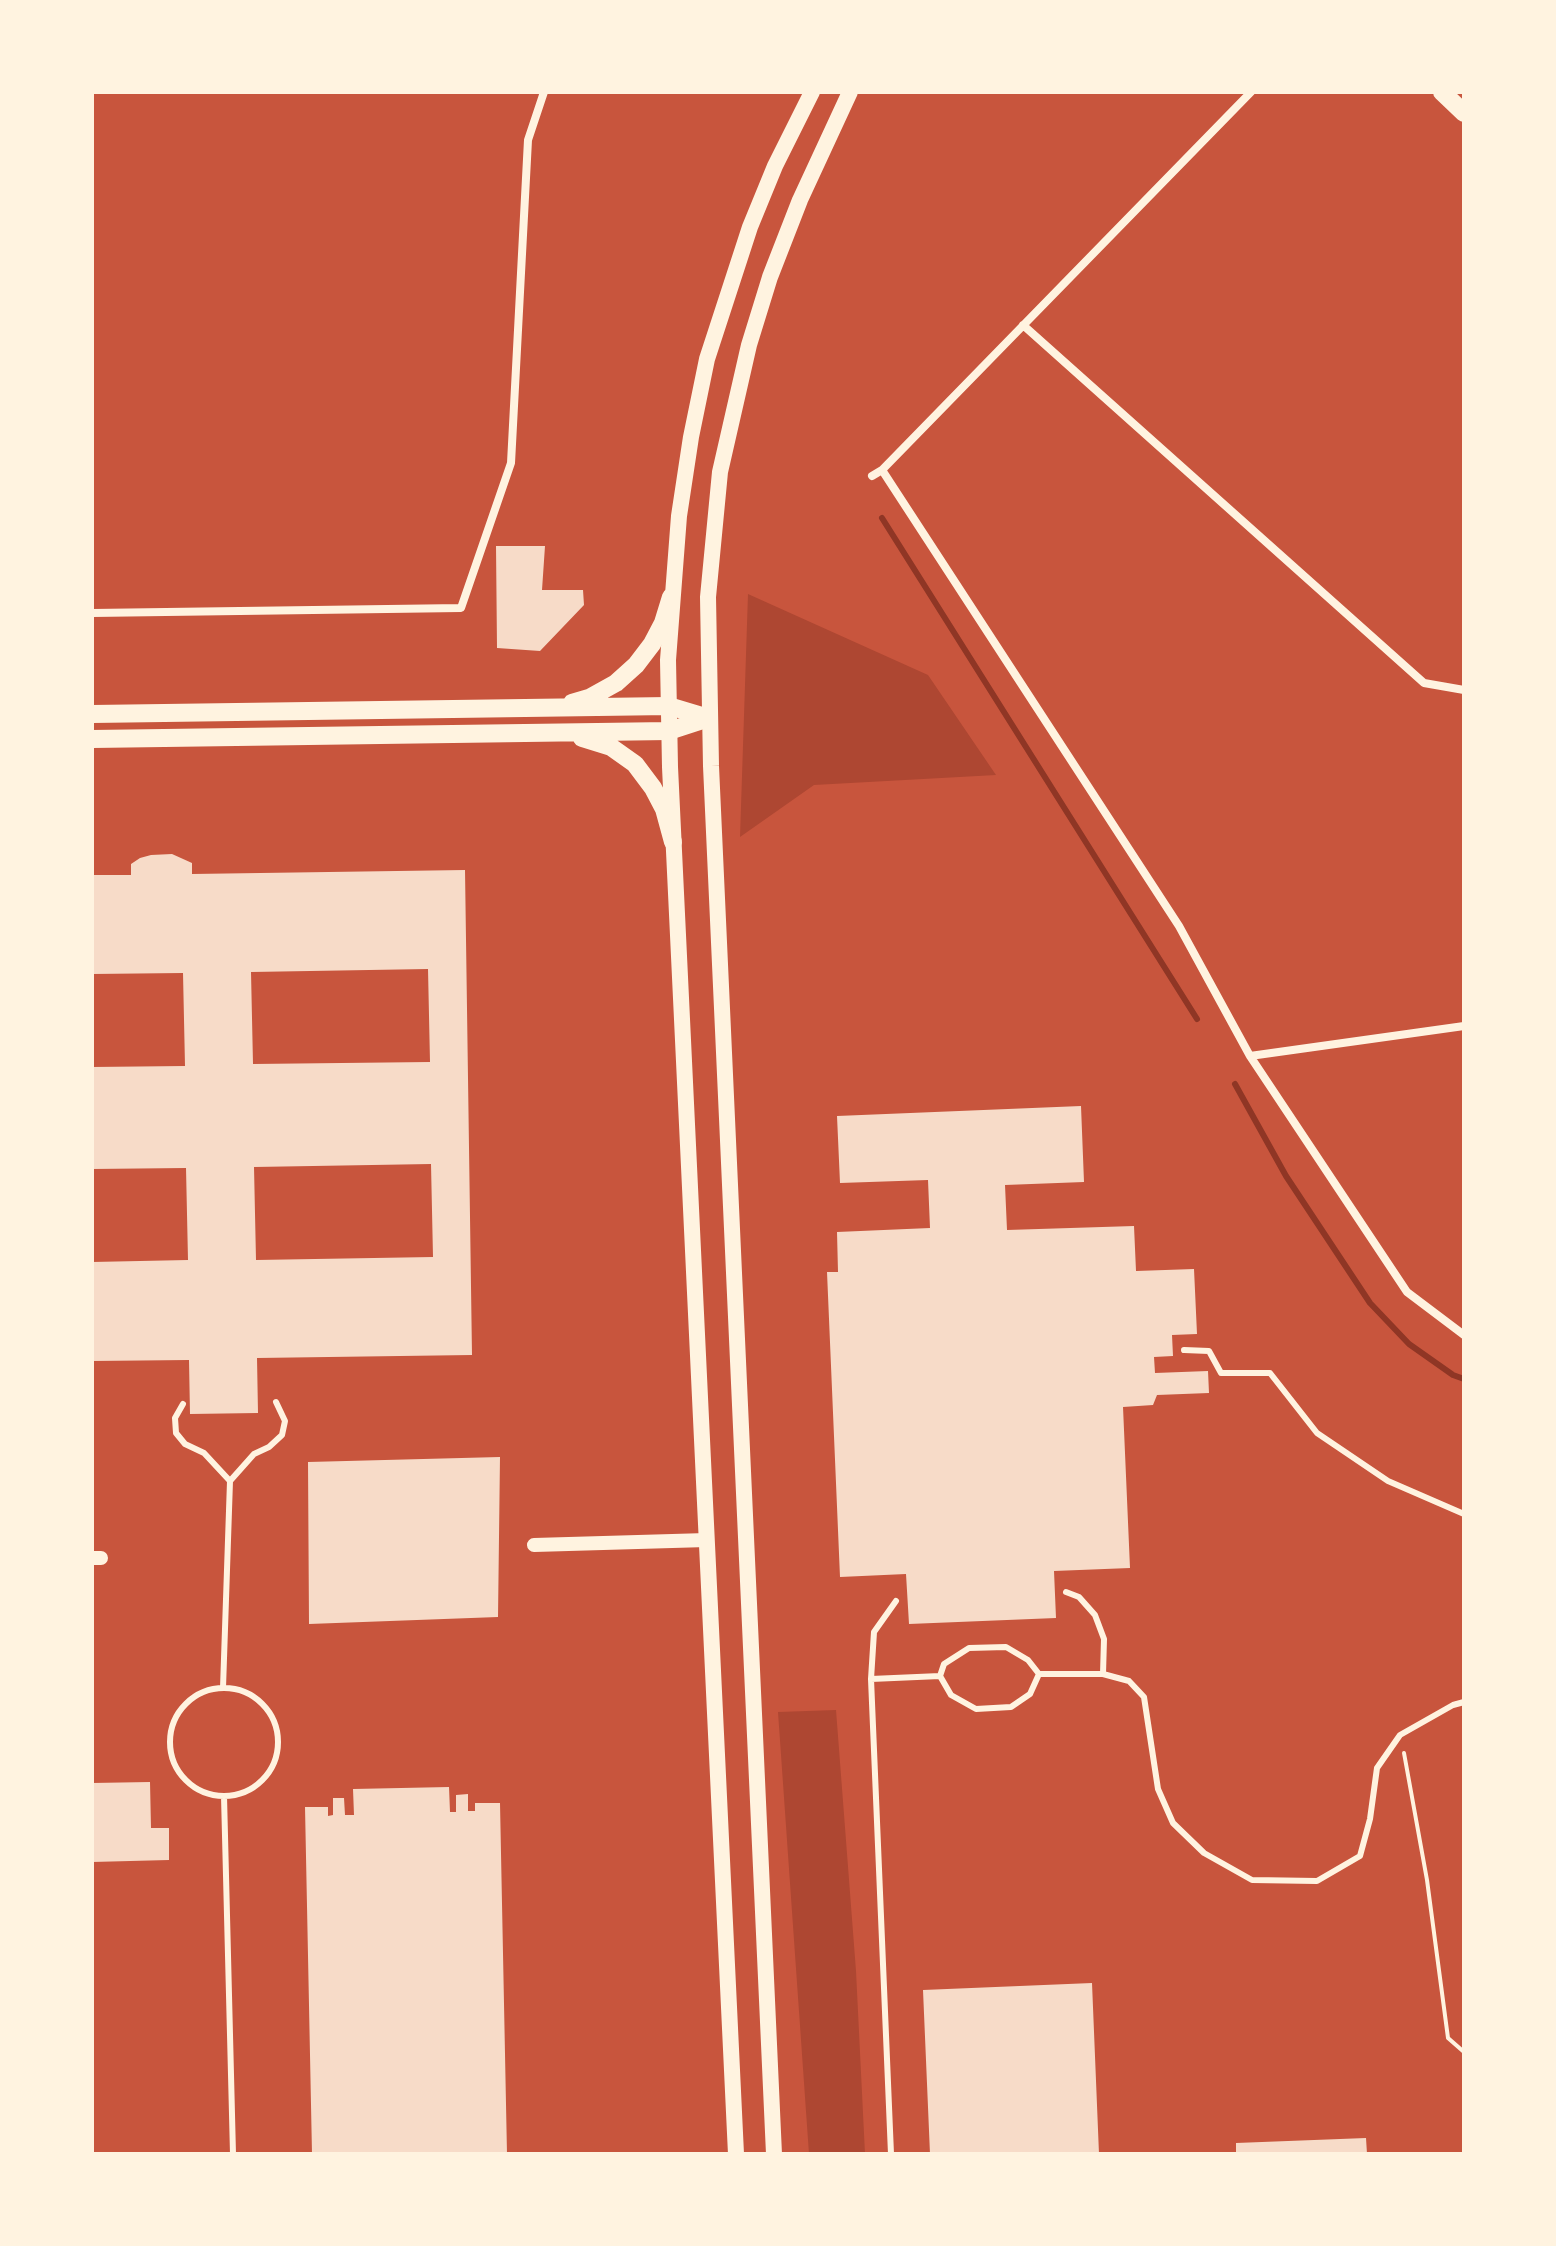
<!DOCTYPE html>
<style>
body{margin:0}
#map{position:relative;width:1556px;height:2246px;overflow:hidden;background:#c8553d;font-family:"Source Sans 3",sans-serif}
canvas{display:block}
.frame{position:absolute;inset:0;border:94px solid #fff3e0;pointer-events:none}
</style>
<div id="map">
<canvas width="1556" height="2246"></canvas>
<div class="frame"></div>
</div>
<script>
const g = document.querySelector('canvas').getContext('2d');
g.lineJoin = 'round';
function fill(path, color) { g.fillStyle = color; g.fill(path, 'evenodd'); }
const toPath = rows => new Path2D(rows.map(r => 'M' + r).join(''));
function trace(path, color, width, dash) { g.strokeStyle = color; g.lineWidth = width; g.lineCap = dash ? 'butt' : 'round'; g.setLineDash(dash || []); g.stroke(path); }
const green = toPath([
 [748,594,928,675,996,775,814,785,740,837],
 [836,1710,856,1971,865,2154,809,2154,778,1712]
]);
const stream = toPath([
 [882,518,1197,1019],
 [1235,1084,1286,1176,1370,1303,1409,1344,1453,1375,1464,1379]
]);
const building = toPath([
 [496,546,545,546,542,590,583,590,584,605,540,651,497,648],
 [172,854,192,863,192,874,465,870,472,1355,257,1358,258,1413,190,1414,189,1360,92,1361,92,1262,188,1260,186,1168,92,1169,92,1067,185,1066,183,973,92,974,92,875,131,875,131,864,140,858,151,855],
 [428,969,430,1062,253,1064,251,972],
 [431,1164,433,1257,256,1260,254,1167],
 [1081,1106,1084,1182,1005,1185,1007,1230,1134,1226,1136,1271,1194,1269,1197,1334,1172,1335,1173,1356,1154,1357,1155,1373,1208,1371,1209,1393,1157,1395,1153,1405,1123,1407,1130,1568,1054,1571,1056,1618,909,1624,906,1574,840,1577,827,1272,838,1272,837,1232,930,1228,928,1180,840,1183,837,1116],
 [500,1457,498,1617,309,1624,308,1462],
 [150,1782,151,1828,169,1828,169,1860,92,1862,92,1783],
 [449,1787,450,1812,456,1812,456,1795,468,1794,468,1811,475,1811,475,1803,500,1803,507,2154,312,2154,305,1807,328,1807,328,1816,333,1815,333,1798,344,1798,345,1815,354,1815,353,1789],
 [1092,1983,1099,2154,930,2154,923,1990],
 [1366,2138,1367,2154,1236,2154,1236,2143]
]);
const path = toPath([
 [1404,1753,1427,1880,1448,2038,1464,2052]
]);
const service = toPath([
 [1184,1350,1209,1351,1221,1373,1270,1373,1317,1433,1388,1481,1464,1514],
 [183,1404,175,1418,176,1433,185,1444,204,1453,230,1481],
 [1066,1592,1079,1597,1095,1615,1104,1639,1103,1674],
 [940,1676,944,1664,969,1648,1006,1647,1028,1660,1039,1674],
 [871,1679,940,1676,951,1695,976,1709,1011,1707,1030,1694,1039,1674,1103,1674,1129,1681,1144,1697,1158,1789,1173,1823,1204,1853,1252,1880,1317,1881,1360,1856,1370,1819,1377,1768,1400,1735,1453,1705,1464,1702],
 [223,1688,230,1481,254,1454,269,1447,282,1435,285,1421,276,1402],
 '170 1742a54 54 0 1 1 108 0a54 54 0 1 1-108 0Z',
 [224,1796,233,2154],
 [891,2154,871,1679,874,1632,896,1601]
]);
const minor = toPath([
 [1023,325,1424,683,1464,690],
 [882,470,1179,926,1250,1056,1407,1292,1464,1335],
 [872,476,882,470,1251,92],
 [92,613,461,608,511,463,528,140,544,92],
 [1250,1056,1464,1026]
]);
const tertiary = toPath([
 [534,1545,707,1540],
 [92,1558,101,1558]
]);
const secondary = toPath([
 [736,2154,670,767,668,660,679,516,691,437,707,359,750,227,775,166,812,92],
 [774,2154,711,766,708,597,720,472,749,345,770,277,800,200,850,92]
]);
const primary = toPath([
 [1442,92,1464,113],
 [572,703,589,698,616,683,636,665,652,644,663,623,671,597],
 [92,714,669,706,709,718],
 [582,738,611,747,635,764,653,788,664,809,673,842],
 [92,739,669,731,709,718]
]);
fill(green, '#ae4732');
trace(stream, '#8f3625', 6);
fill(building, '#f7dbc8');
trace(path, '#fff3e0', 4);
trace(service, '#fff3e0', 6);
trace(minor, '#fff3e0', 8);
trace(tertiary, '#fff3e0', 14);
trace(secondary, '#fff3e0', 16);
trace(primary, '#fff3e0', 18);
</script>
